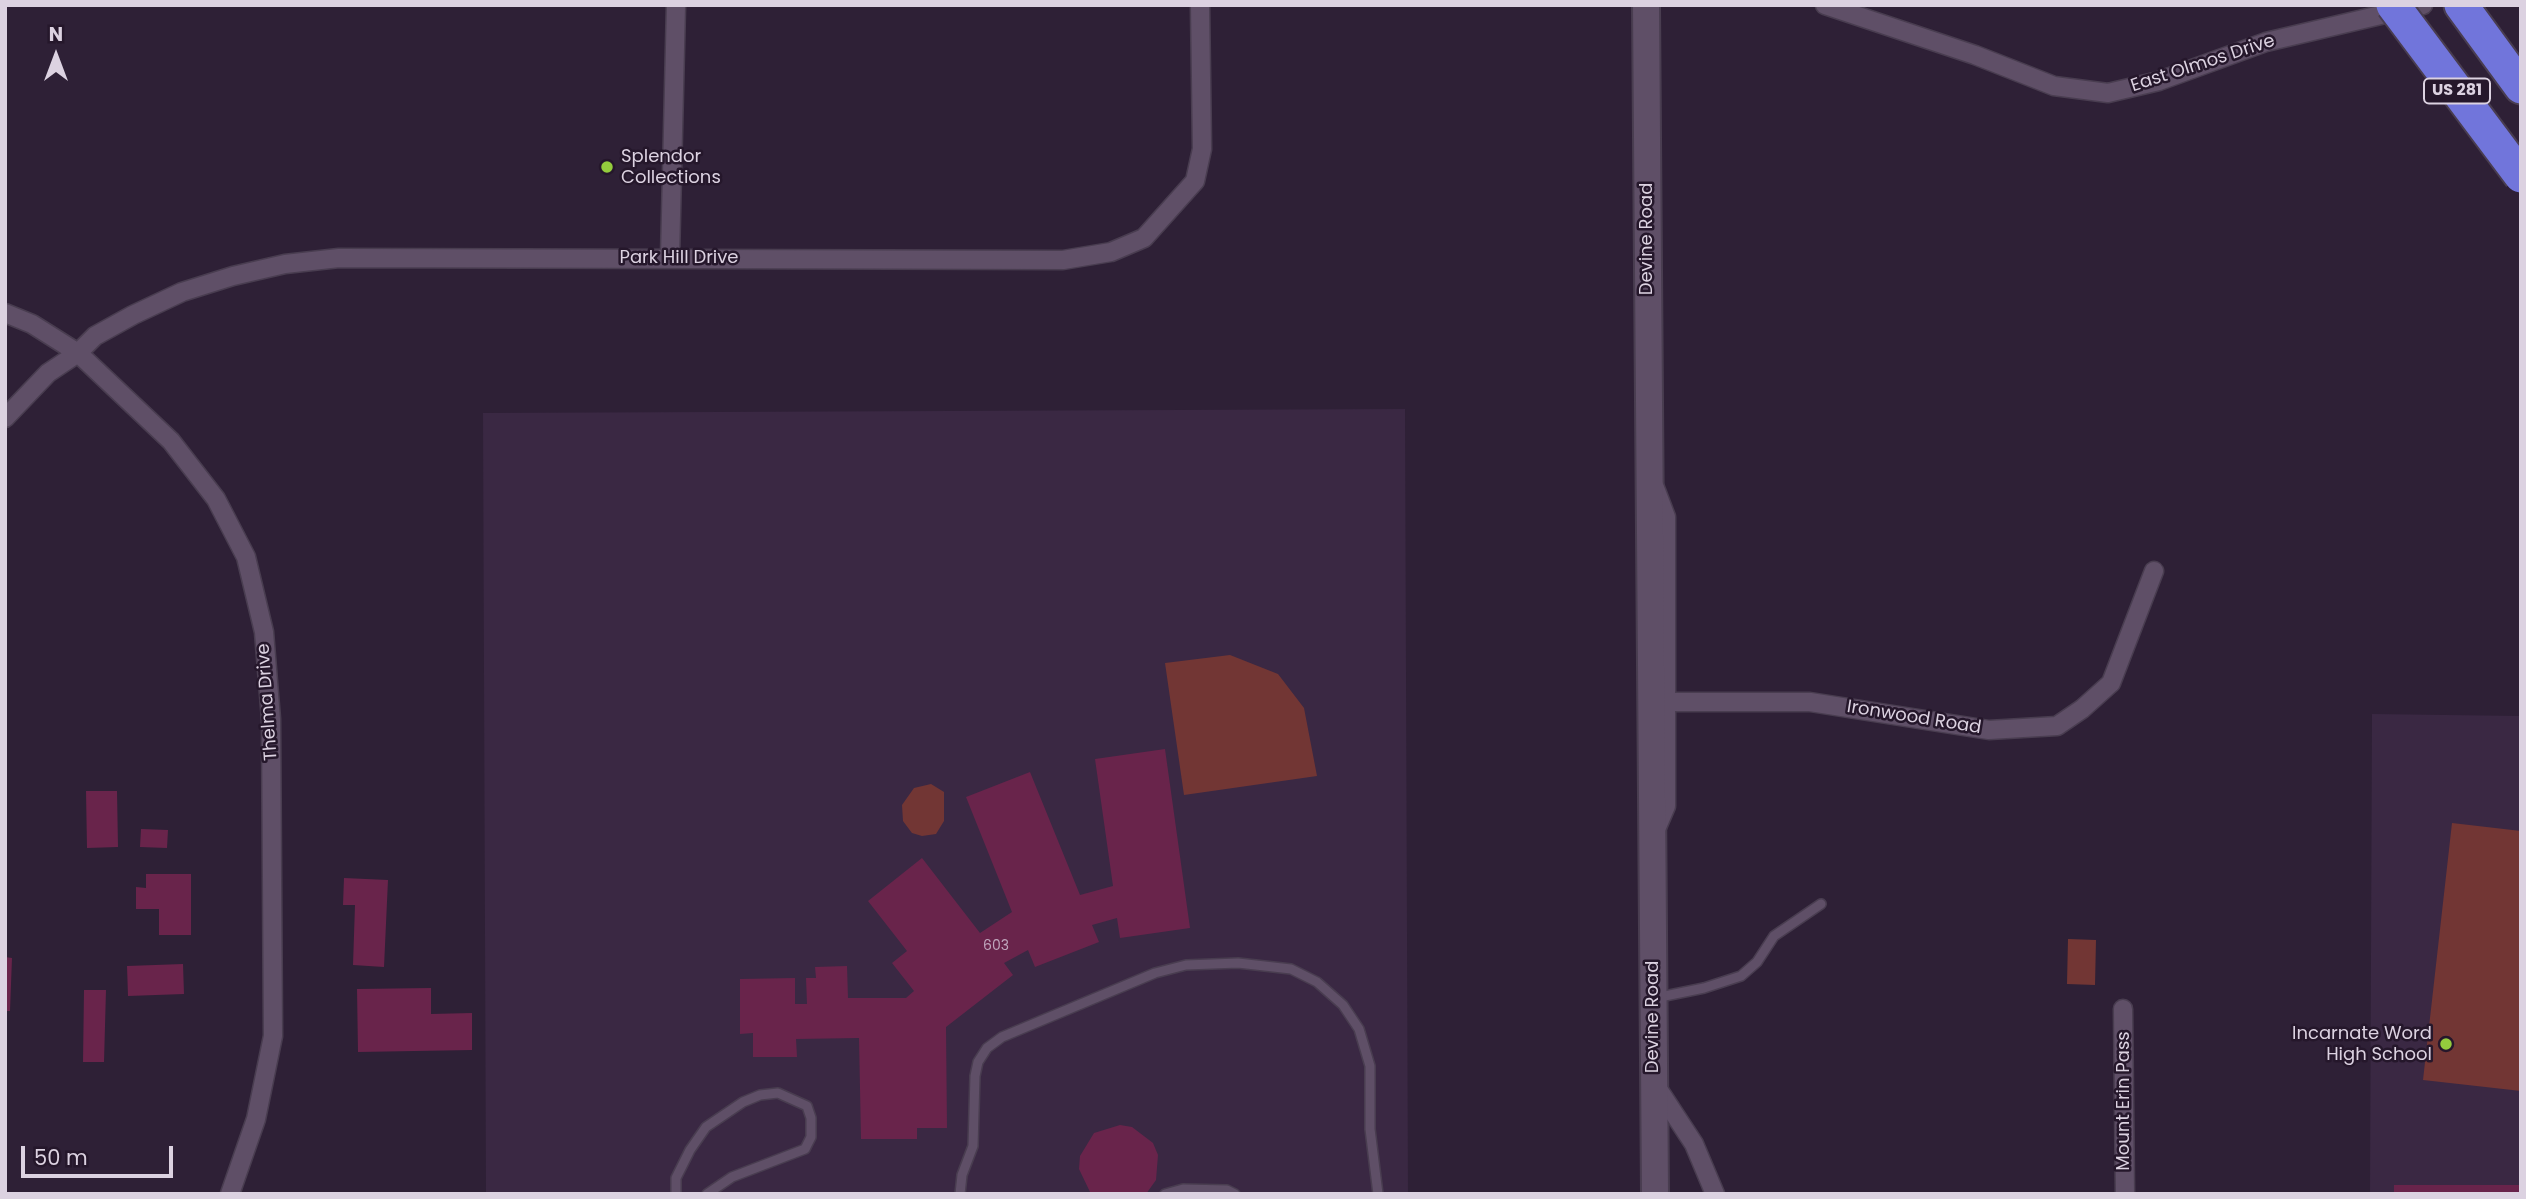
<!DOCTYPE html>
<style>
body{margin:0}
#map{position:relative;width:2526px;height:1199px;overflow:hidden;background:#2e2036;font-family:Poppins,sans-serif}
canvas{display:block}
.frame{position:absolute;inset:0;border:7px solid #dcd2e1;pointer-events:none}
.north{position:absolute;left:21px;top:21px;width:70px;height:70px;-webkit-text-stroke:5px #25172b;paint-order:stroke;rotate:0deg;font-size:19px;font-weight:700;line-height:28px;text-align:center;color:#dcd2e1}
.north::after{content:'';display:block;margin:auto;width:24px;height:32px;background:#dcd2e1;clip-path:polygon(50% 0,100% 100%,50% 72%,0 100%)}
.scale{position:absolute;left:21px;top:1146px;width:152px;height:32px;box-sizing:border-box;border:4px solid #dcd2e1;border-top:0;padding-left:9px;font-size:21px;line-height:24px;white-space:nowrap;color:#dcd2e1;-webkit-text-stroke:5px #25172b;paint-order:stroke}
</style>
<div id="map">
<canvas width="2526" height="1199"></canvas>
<div class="frame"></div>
<div class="north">N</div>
<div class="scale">50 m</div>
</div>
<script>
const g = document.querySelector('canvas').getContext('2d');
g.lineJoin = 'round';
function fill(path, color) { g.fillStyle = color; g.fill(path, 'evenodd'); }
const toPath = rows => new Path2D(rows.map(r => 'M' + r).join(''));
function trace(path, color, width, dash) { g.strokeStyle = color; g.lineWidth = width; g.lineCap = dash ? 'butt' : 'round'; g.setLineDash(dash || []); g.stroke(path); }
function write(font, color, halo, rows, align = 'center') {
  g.font = font + ' Poppins,sans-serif'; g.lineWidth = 5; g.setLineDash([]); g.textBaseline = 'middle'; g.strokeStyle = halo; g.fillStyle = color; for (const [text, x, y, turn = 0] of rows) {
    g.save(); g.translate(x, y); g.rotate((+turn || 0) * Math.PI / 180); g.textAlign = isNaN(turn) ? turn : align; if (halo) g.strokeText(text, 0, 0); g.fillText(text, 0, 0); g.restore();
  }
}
const built = toPath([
 [1405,409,1408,1194,486,1194,483,413],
 [2372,714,2521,716,2521,1194,2370,1194]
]);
const green = toPath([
 [1230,655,1278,674,1304,708,1317,776,1184,795,1165,663],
 [931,784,944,792,944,821,936,834,922,836,912,833,903,821,902,805,914,788],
 [2452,823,2521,831,2521,1091,2423,1080],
 [2068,939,2096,940,2095,985,2067,984]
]);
const building = toPath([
 [1165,749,1190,928,1120,938,1117,918,1092,925,1099,942,1035,967,1028,950,1004,963,1013,975,946,1027,947,1128,917,1128,917,1139,861,1139,859,1038,796,1039,797,1057,753,1057,753,1033,740,1034,740,979,795,978,795,1004,807,1004,806,978,816,978,815,967,847,966,848,998,906,998,914,991,892,963,907,951,868,901,922,858,980,933,1012,912,966,797,1030,772,1080,895,1113,886,1095,759],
 [86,791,117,791,118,847,87,848],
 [141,829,168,830,167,848,140,847],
 [146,874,191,874,191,935,159,935,159,909,136,909,136,887,146,888],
 [344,878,388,880,384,967,353,965,355,905,343,905],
 [5,957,12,958,10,1011,5,1011],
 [183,964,184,994,128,996,127,966],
 [431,988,431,1014,472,1013,472,1050,358,1052,357,989],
 [84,990,106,990,104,1062,83,1062],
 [1120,1125,1132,1127,1153,1143,1158,1155,1156,1180,1146,1194,1091,1194,1079,1169,1080,1156,1094,1133],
 [2394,1185,2521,1185,2521,1194,2394,1194]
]);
const lane = toPath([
 [1655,998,1704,988,1741,976,1757,962,1774,936,1821,904],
 [676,1194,676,1178,690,1150,706,1127,743,1102,760,1095,778,1093,807,1106,811,1118,811,1137,805,1149,732,1177,707,1194],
 [960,1194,962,1175,973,1146,975,1076,978,1062,987,1048,1002,1037,1155,973,1186,965,1238,963,1291,969,1317,982,1343,1005,1359,1029,1370,1066,1370,1129,1378,1194],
 [1165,1194,1183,1189,1227,1190,1235,1194]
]);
const street = toPath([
 [1825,5,1975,55,2054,86,2108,93,2159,81,2266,42,2423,5],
 [670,257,676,5],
 [5,313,32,324,78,353,171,441,216,499,246,557,264,632,271,719,273,1036,256,1119,230,1194],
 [5,418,48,373,78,353,95,336,133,315,182,292,233,276,285,264,339,258,1063,260,1111,252,1144,238,1195,181,1202,149,1200,5],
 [1655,488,1666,517,1666,806,1657,827],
 [1666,702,1810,702,1989,730,2057,726,2082,709,2111,683,2154,571],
 [2123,1009,2125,1194],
 [1656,1086,1694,1144,1715,1194]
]);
const secondary = toPath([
 [1646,5,1655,1194]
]);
const highway = toPath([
 [2461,5,2521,87]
]);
const highwayBridge = toPath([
 [2393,5,2521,176]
]);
const markers = [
 [607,167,7,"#94cc3d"],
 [2446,1044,7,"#94cc3d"]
];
const numberNames = [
 ["603",996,946]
];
const shields = [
 [2457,91,66]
];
const shieldNames = [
 ["US 281",2457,91]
];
const streetNames = [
 ["East Olmos Drive",2203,64,-18],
 ["Devine Road",1647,239,-90],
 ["Park Hill Drive",679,258],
 ["Thelma Drive",268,702,-94],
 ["Ironwood Road",1914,718,9],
 ["Devine Road",1653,1017,-90],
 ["Mount Erin Pass",2124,1101,-90]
];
const poiNames = [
 ["Splendor",621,157],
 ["Collections",621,178],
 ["Incarnate Word",2432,1034,"right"],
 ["High School",2432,1055,"right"]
];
fill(built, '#3a2843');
fill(green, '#723634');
fill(building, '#69244b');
trace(lane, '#493d50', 12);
trace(street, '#493d50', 21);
trace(secondary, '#493d50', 30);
trace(highway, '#493d50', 37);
trace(lane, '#5f4f67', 9);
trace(street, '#5f4f67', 18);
trace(secondary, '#5f4f67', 26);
trace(highway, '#7175db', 33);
trace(highwayBridge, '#493d50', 37, []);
trace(highwayBridge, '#7175db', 33);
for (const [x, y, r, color] of markers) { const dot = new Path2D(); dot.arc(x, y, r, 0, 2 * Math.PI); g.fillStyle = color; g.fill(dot); trace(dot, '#25172b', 2.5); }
write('14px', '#bfa6bc', null, numberNames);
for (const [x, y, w] of shields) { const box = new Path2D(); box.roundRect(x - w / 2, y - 12.5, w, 25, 5); g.fillStyle = '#25172b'; g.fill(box); trace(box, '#dcd2e1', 2); }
write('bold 16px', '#dcd2e1', null, shieldNames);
write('18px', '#dcd2e1', '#25172b', streetNames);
write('18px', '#dcd2e1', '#25172b', poiNames, 'left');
</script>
